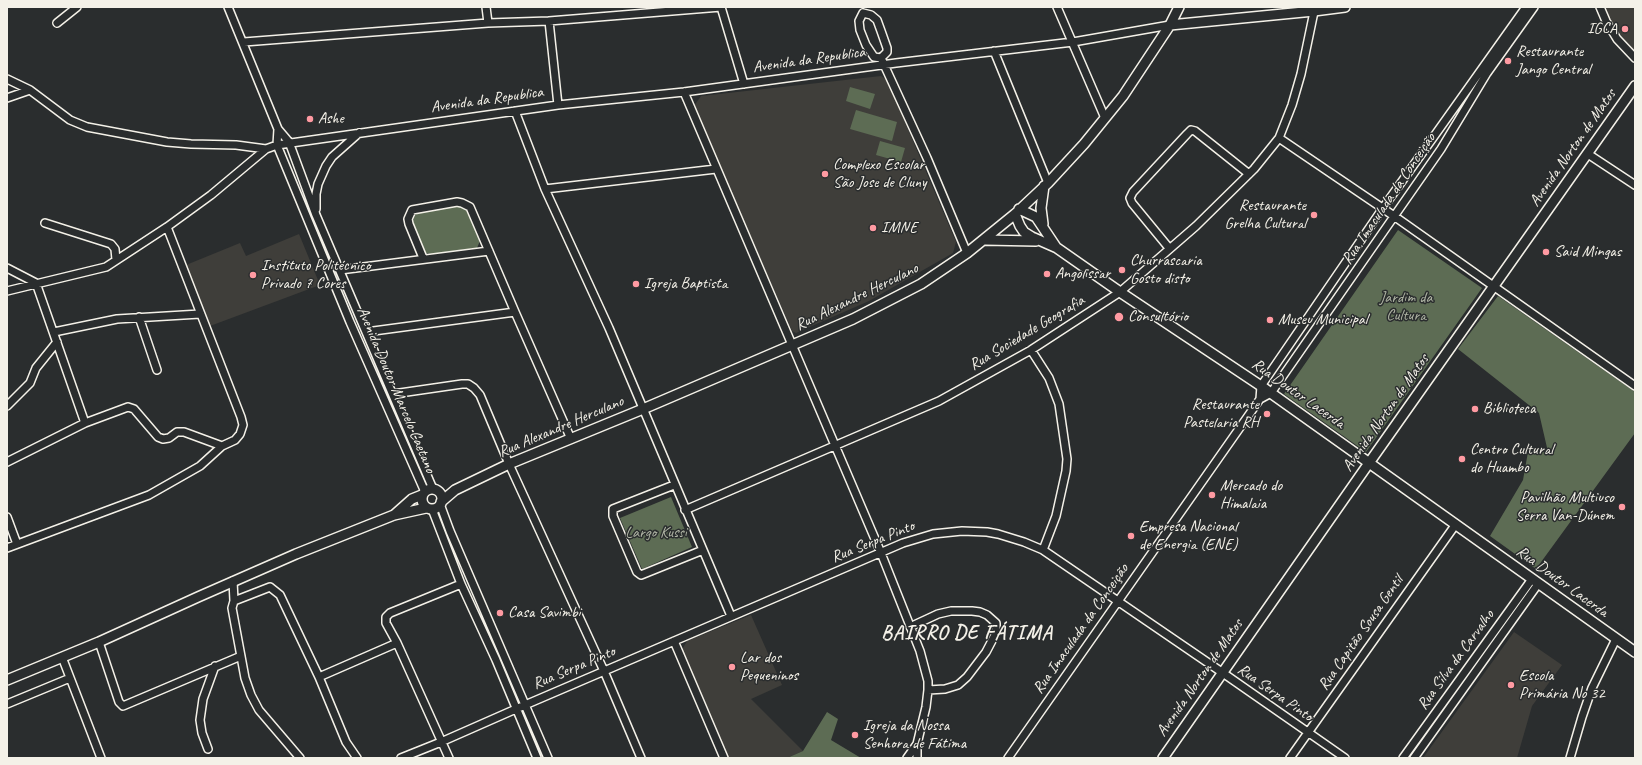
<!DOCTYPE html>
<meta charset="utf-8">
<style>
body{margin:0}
#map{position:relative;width:1642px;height:765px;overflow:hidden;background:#2a2d2e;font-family:Caveat,sans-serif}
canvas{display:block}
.frame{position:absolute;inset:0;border:8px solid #f4f1e8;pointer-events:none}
</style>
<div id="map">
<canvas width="1642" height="765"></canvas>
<div class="frame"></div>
</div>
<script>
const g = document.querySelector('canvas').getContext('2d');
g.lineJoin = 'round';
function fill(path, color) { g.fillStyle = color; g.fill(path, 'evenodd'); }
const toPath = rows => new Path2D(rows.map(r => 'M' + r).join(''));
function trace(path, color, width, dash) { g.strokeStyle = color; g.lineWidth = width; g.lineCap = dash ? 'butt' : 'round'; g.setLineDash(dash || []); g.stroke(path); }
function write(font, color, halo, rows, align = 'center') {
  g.font = font + ' Caveat,sans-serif'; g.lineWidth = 3; g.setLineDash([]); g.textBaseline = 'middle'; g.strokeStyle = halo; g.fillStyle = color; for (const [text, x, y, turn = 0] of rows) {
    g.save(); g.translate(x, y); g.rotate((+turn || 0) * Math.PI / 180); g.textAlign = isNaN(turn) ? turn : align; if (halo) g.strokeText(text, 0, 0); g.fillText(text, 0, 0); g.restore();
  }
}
const built = toPath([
 [1603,7,1635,7,1635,54,1620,38,1609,20],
 [881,76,887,80,956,242,953,253,869,301,796,333,792,331,694,106,701,96],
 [299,234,320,285,210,326,186,265,240,243,246,256],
 [751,615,782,685,751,699,803,751,787,758,728,758,682,650,687,641],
 [1514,632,1562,665,1532,706,1517,758,1423,758]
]);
const green = toPath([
 [850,87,875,94,870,109,846,101],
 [856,110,897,122,892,141,850,129],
 [880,141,905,148,901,162,876,155],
 [461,205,464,206,468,210,480,241,477,248,431,254,426,253,421,246,413,221,415,215,421,212],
 [1398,230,1482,288,1366,452,1284,394],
 [1498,296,1635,392,1635,433,1536,569,1490,536,1523,480,1528,452,1548,452,1539,413,1458,349],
 [671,497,692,547,642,569,620,518],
 [827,712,838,719,831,740,861,758,787,758,803,751]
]);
const minor = toPath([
 [228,7,278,129,289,142,316,215,433,489],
 [486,7,488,23],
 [721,7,744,84],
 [1057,7,1105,118],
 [1600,7,1606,21,1617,39,1635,58],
 [863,13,871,15,877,20,881,31,887,48,887,52,881,58,874,57,866,45,860,30,859,21,863,13],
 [549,21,558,105],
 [57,23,77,7],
 [244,42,488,23,549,21,721,7],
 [994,51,1048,183],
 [881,58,927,158,967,253],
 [7,79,30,90,70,120,87,127,167,142,191,144,236,145,266,149],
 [684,92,881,553,920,651,928,681,928,690,926,707,917,744,907,758],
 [7,98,30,90],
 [515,111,545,189,609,328,731,616],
 [278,129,277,145,350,322,425,492],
 [1279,138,1394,216,1635,386],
 [1588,154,1635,185],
 [545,189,716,169],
 [316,209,316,194,318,184,326,166,332,157,359,133],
 [45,223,111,244,115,249,116,260],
 [1169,248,1132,203,1130,198,1133,192,1187,134,1191,130,1195,131,1249,174],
 [423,258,409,224,408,219,412,210,457,202,462,203,470,207,515,312,571,439],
 [7,268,36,283,85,423],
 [340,270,489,251],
 [7,291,106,267,167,227,211,195,266,149,277,145,558,105,684,92,896,63,1073,42,1170,25],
 [139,317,157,370],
 [54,332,117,319,200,314],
 [366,332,515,312],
 [1031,350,1049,378,1059,404,1067,459,1066,471,1056,516,1043,550],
 [393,394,462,384,468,384,474,388,480,395,509,464,604,671,641,758],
 [1260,399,1271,393,1441,149,1487,73,1534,7],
 [7,406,30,383,36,368,57,342],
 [7,462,85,423,128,407,134,409,158,437,163,439,169,438,177,432,184,432,222,446],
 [674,485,613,509,613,516,637,572,641,575,703,550],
 [440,504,450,531,548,758],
 [432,509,461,584,496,660,537,758],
 [685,510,939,401,1031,350,1120,292,1196,226,1254,169,1279,138,1292,105,1301,74,1315,7],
 [7,517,17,544],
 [7,548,149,495,200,466,222,446,235,440,240,434,243,425,241,417,167,227],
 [233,581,234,601,270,587,280,595,319,677,346,742,357,758],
 [234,601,232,608,245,678,251,695,259,710,300,758],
 [910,627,938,614,951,611,972,611,980,612,987,615,996,623,996,633,986,652,967,677,958,685,945,689,928,690],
 [674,641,724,758],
 [99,642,119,702,123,706,241,656],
 [62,657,101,758],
 [319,677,397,643],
 [7,704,70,678],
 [917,744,917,758],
 [208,749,202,733,200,720,203,699,215,666],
 [401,758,441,742,525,705,903,543,933,534,962,531,987,532,998,534,1024,542,1043,550,1223,673,1345,758],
 [449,758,397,643,386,623,386,617,390,613,461,584],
 [1008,758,1260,399,1261,386,1383,208,1526,7],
 [1290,758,1456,524],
 [1403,758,1532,579],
 [1414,758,1538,584],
 [1570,758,1582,717,1592,688,1616,639]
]);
const major = toPath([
 [1170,25,1314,11,1345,7],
 [1019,209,1036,217,1056,247],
 [1015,214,1020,226,1024,232,1032,237,1057,248,1120,292,1261,386,1635,652],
 [1043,224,1041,208,1044,186],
 [985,240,1036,241],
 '422 499a10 10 0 1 1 20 0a10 10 0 1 1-20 0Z',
 [441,502,455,490,509,464,643,409,853,319,921,284,967,253,1015,214,1048,183,1084,144,1123,96,1170,25,1179,7],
 [394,515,412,499,422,495],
 [7,680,99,642,198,597,296,554,394,515,426,508],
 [1163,758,1369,463,1635,86]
]);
const markers = [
 [1625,29,4,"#ff9aa2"],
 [1508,61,4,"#ff9aa2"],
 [310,119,4,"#ff9aa2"],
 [825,174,4,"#ff9aa2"],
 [1314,215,4,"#ff9aa2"],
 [873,228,4,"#ff9aa2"],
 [1546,252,4,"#ff9aa2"],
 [1122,270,4,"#ff9aa2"],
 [1047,274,4,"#ff9aa2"],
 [253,275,4,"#ff9aa2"],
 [636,284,4,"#ff9aa2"],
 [1119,317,5,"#ff9aa2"],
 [1270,320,4,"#ff9aa2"],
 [1475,409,4,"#ff9aa2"],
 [1267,414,4,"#ff9aa2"],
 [1462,459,4,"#ff9aa2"],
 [1212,495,4,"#ff9aa2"],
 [1622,507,4,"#ff9aa2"],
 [1131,536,4,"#ff9aa2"],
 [500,613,4,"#ff9aa2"],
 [732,667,4,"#ff9aa2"],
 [1511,685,4,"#ff9aa2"],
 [855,735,4,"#ff9aa2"]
];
const poiNames = [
 ["IGCA",1617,29,"right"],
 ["Restaurante",1516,52],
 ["Jango Central",1516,70],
 ["Ashe",318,119],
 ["Complexo Escolar",833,165],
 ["São Jose de Cluny",833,183],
 ["Restaurante",1306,206,"right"],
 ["Grelha Cultural",1306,224,"right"],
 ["IMNE",881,228],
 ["Said Mingas",1554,252],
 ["Churrascaria",1130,261],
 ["Gosto disto",1130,279],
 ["Instituto Politécnico",261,266],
 ["Privado 7 Cores",261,284],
 ["Angolissar",1055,274],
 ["Igreja Baptista",644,284],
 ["Consultório",1128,317],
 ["Museu Municipal",1278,320],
 ["Restaurante",1259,405,"right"],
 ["Pastelaria RH",1259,423,"right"],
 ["Biblioteca",1483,409],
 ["Centro Cultural",1470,450],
 ["do Huambo",1470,468],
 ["Mercado do",1220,486],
 ["Himalaia",1220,504],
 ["Pavilhão Multiuso",1614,498,"right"],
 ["Serra Van-Dúnem",1614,516,"right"],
 ["Empresa Nacional",1139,527],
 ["de Energia (ENE)",1139,545],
 ["Casa Savimbi",508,613],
 ["Lar dos",740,658],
 ["Pequeninos",740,676],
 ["Escola",1519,676],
 ["Primária No 32",1519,694],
 ["Igreja da Nossa",863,726],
 ["Senhora de Fátima",863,744]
];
const streetNames = [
 ["Avenida da Republica",809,60,-8],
 ["Avenida da Republica",487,100,-8],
 ["Avenida Norton de Matos",1573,148,-55],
 ["Rua Imaculada da Conceição",1389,199,-56],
 ["Rua Alexandre Herculano",857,297,-26],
 ["Rua Sociedade Geografia",1027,333,-31],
 ["Avenida Doutor Marcelo Caetano",396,390,67],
 ["Rua Doutor Lacerda",1298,394,35],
 ["Avenida Norton de Matos",1386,413,-55],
 ["Rua Alexandre Herculano",561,427,-23],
 ["Rua Serpa Pinto",873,542,-22],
 ["Rua Doutor Lacerda",1562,582,36],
 ["Rua Imaculada da Conceição",1081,629,-55],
 ["Rua Capitão Sousa Gentil",1361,633,-55],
 ["Rua Silva da Carvalho",1456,660,-54],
 ["Rua Serpa Pinto",574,668,-23],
 ["Avenida Norton de Matos",1200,678,-55],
 ["Rua Serpa Pinto",1275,693,35]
];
const parkNames = [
 ["Jardim da",1406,298],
 ["Cultura",1406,316],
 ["Largo Kussi",656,533]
];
const districtNames = [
 ["BAIRRO DE FÁTIMA",967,634]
];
fill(built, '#3f3e3a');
fill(green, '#5d6c54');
trace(minor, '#f4f1e8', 10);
trace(major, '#f4f1e8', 12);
trace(minor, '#2a2d2e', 7);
trace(major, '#2a2d2e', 9);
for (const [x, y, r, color] of markers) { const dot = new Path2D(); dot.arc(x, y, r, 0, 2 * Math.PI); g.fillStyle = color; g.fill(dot); trace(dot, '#2a2d2e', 1.5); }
write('16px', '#f4f1e8', '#2a2d2e', poiNames, 'left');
write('16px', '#f4f1e8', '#2a2d2e', streetNames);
write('16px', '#b0b5a5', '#2a2d2e', parkNames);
g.letterSpacing = '1px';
write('bold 20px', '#f4f1e8', '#2a2d2e', districtNames);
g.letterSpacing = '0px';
</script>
